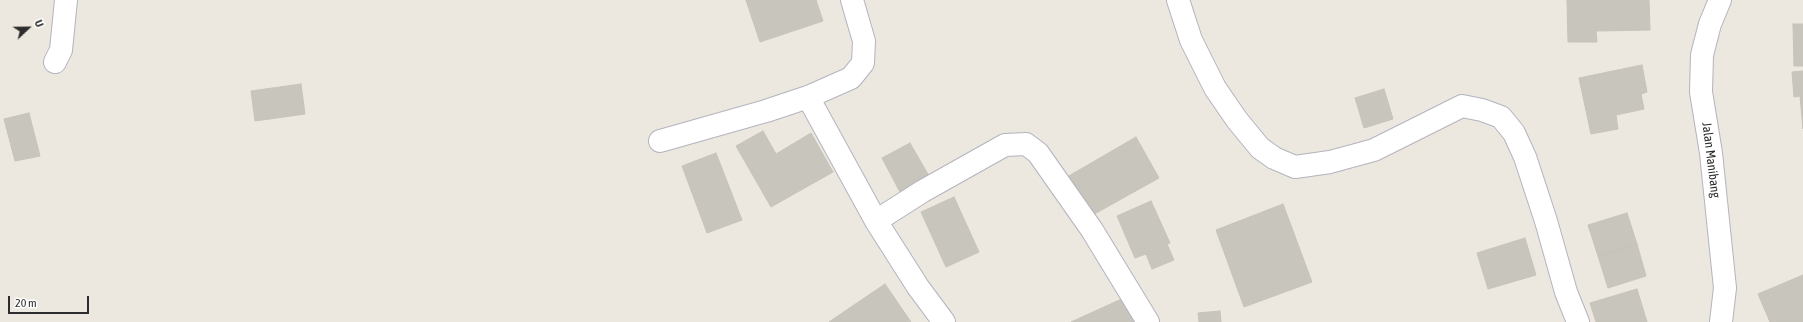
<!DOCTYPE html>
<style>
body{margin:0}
#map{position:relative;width:1803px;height:322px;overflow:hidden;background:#ece7df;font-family:"Asap Condensed",sans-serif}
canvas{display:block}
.north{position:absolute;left:8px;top:8px;width:40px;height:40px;-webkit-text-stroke:3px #fff;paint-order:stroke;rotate:68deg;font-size:11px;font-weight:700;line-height:16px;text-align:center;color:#2c2c2c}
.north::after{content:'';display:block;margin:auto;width:14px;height:18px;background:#2c2c2c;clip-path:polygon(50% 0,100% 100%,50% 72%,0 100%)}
.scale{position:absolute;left:8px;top:296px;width:81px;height:18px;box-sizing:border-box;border:2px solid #2c2c2c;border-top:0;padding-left:5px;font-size:12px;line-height:14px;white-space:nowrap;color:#2c2c2c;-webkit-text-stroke:3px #fff;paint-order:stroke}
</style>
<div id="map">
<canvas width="1803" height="322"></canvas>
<div class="north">U</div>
<div class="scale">20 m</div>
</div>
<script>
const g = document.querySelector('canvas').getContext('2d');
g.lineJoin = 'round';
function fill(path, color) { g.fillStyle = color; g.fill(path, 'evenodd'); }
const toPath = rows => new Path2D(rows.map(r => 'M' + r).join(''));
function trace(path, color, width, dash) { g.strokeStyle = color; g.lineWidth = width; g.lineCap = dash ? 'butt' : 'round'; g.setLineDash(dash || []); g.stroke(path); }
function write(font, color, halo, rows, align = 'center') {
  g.font = font + ' "Asap Condensed",sans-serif'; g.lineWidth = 3.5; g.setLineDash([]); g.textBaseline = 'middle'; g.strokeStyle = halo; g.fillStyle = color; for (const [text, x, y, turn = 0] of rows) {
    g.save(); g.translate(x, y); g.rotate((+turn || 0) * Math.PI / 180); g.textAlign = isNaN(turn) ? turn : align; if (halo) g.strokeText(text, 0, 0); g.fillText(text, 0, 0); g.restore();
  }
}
const building = toPath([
 [746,0,816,0,823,21,760,42,746,0],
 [1567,0,1649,0,1650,30,1596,31,1597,42,1568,42,1567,0],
 [1793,24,1803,24,1803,66,1794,66,1793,24],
 [1642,65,1647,92,1641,94,1644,109,1616,115,1618,129,1591,134,1579,78,1642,65],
 [1803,71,1803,129,1800,96,1794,97,1792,72,1803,71],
 [301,84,305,114,255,121,251,91,301,84],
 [1384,89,1393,119,1364,128,1355,98,1384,89],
 [29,113,40,156,15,161,4,119,29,113],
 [763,131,776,154,811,133,833,172,771,207,736,146,763,131],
 [1136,137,1159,178,1089,217,1067,177,1136,137],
 [910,143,929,176,900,192,882,158,910,143],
 [716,153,742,220,707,233,682,166,716,153],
 [954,197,979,252,946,267,921,212,954,197],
 [1151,201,1170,243,1167,244,1174,260,1152,269,1146,254,1135,258,1117,216,1151,201],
 [1283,204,1312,282,1244,307,1216,230,1283,204],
 [1627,213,1637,244,1598,256,1588,225,1627,213],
 [1525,238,1536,275,1488,289,1477,253,1525,238],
 [1637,244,1646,276,1608,288,1598,256,1637,244],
 [1803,275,1803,322,1770,322,1758,294,1803,275],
 [885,284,911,322,829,322,885,284],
 [1637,289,1647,322,1596,322,1590,303,1637,289],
 [1126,297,1137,322,1071,322,1126,297],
 [1220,311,1221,322,1199,322,1198,313,1220,311]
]);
const street = toPath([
 [1178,0,1191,40,1215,88,1237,120,1260,148,1274,158,1295,167,1330,162,1374,150,1462,106,1482,110,1501,117,1514,133,1525,157,1546,221,1566,292,1578,322],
 [55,62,61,50,66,0],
 [808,97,876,221,918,287,944,322],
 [660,141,766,111,808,97,851,78,863,63,864,41,852,0],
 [876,221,923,191,1005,145,1026,144,1038,153,1092,230,1148,322]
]);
const secondary = toPath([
 [1720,0,1710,24,1702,55,1701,92,1711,153,1725,288,1721,322]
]);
const streetNames = [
 ["Jalan Manibang",1711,160,83]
];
fill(building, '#c8c5bd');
trace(building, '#c7c3b9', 1);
trace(street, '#b3b4be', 24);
trace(secondary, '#b3b4be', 24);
trace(street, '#fff', 22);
trace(secondary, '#fff', 22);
write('13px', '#2c2c2c', '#fff', streetNames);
</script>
